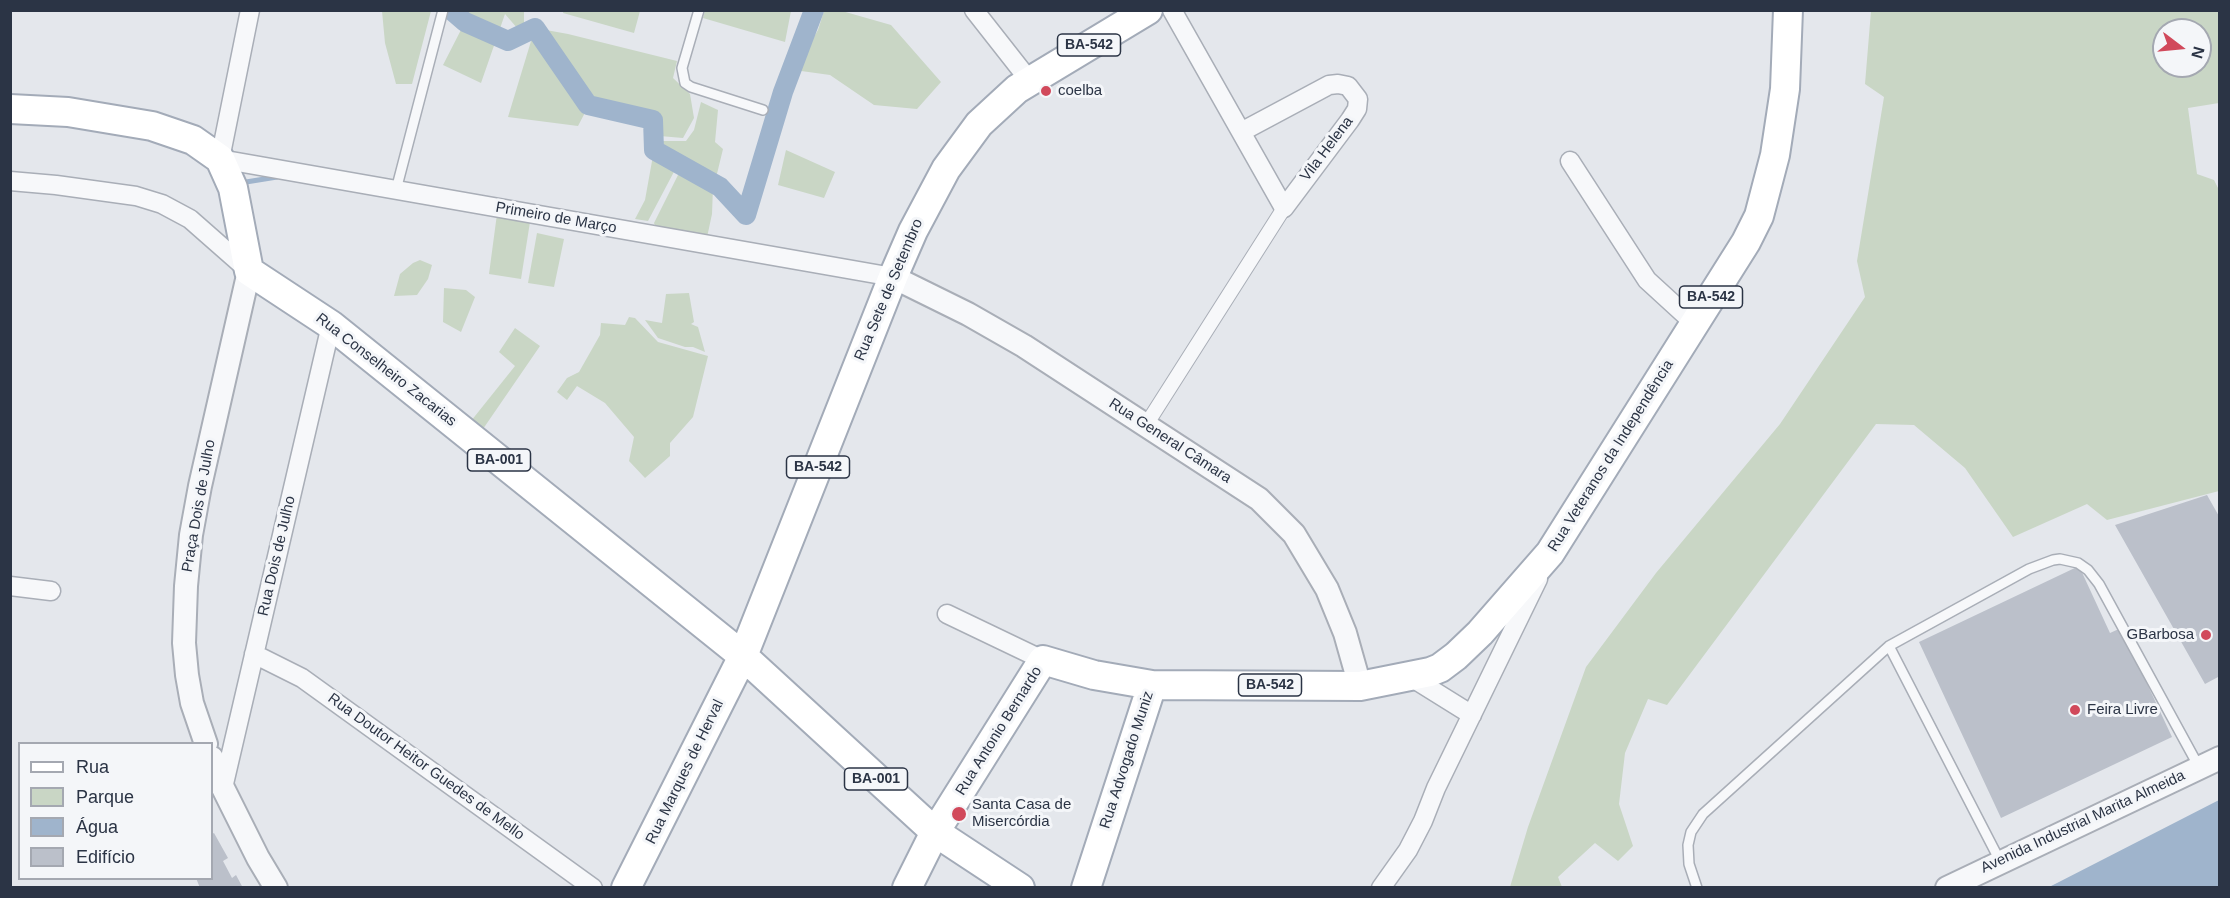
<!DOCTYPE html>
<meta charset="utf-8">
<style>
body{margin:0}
#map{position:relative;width:2230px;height:898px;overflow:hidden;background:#e4e7ec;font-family:Arial,sans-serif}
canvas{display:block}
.frame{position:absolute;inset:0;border:12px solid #2b3445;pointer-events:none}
.legend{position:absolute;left:18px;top:742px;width:195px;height:138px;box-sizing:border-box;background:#f4f6f9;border:2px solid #a4a8b1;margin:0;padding:8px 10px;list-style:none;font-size:18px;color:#2b3445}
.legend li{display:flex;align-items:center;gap:12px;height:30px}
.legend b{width:30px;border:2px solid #a4a8b1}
.north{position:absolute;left:2152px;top:18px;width:60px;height:60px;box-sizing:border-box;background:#f4f6f9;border:2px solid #a4a8b1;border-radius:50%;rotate:106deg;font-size:16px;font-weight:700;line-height:24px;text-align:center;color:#2b3445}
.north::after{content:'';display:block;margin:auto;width:21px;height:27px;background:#d1495b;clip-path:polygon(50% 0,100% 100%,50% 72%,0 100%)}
</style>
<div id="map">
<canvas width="2230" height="898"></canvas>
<div class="frame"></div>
<ul class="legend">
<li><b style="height:8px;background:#fff"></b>Rua</li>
<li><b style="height:16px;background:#c9d6c5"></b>Parque</li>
<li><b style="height:16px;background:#9fb4cc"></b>Água</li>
<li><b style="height:16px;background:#bbc0ca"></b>Edifício</li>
</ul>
<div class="north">N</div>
</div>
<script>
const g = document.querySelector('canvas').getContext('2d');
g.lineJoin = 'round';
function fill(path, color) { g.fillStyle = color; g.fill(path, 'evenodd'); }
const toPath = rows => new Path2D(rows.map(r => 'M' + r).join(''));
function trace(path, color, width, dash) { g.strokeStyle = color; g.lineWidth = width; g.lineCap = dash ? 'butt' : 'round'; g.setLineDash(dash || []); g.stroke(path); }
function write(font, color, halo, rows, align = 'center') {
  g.font = font + ' Arial,sans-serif'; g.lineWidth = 6; g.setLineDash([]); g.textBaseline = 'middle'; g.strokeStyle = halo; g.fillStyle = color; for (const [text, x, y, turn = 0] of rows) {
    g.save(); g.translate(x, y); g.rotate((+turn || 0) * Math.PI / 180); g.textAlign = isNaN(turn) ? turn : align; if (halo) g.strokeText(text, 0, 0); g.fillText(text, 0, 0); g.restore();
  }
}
const green = toPath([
 [467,10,524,11,524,36,505,14,481,83,443,65,465,22],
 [564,10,640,10,640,11,634,33,563,13],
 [382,11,431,11,412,84,396,84,385,43],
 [705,11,705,10,791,11,785,42,703,18],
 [824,11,842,11,891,25,941,82,917,109,874,105,830,75,794,70,818,30],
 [1871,11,2219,11,2219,103,2188,108,2197,174,2214,180,2219,190,2219,491,2107,520,2087,504,2013,537,1965,468,1914,425,1876,424,1667,705,1648,699,1625,753,1619,804,1633,846,1618,861,1595,843,1558,877,1562,887,1510,887,1528,827,1586,667,1656,573,1780,424,1865,297,1857,261,1884,97,1865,84],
 [2164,30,2200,30,2200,66,2164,66],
 [535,28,568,34,677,61,673,78,690,94,694,118,683,138,648,135,653,120,635,112,589,105,578,126,508,117],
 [701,102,718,110,715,142,723,149,715,182,685,168,667,150,654,147,650,141,686,141,694,130],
 [654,150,671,156,677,166,648,221,635,219,645,200],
 [786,150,835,172,824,198,778,185],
 [679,173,713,187,712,214,706,242,658,233,654,223],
 [497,214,530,222,521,279,489,274],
 [537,233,564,239,554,287,528,283],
 [420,260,432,265,428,279,417,295,394,296,400,274,413,263],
 [444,288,466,290,475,297,461,332,443,322],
 [689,293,694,322,691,324,698,327,705,352,693,347,685,347,658,338,645,320,662,323,666,294],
 [629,317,635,318,658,342,708,356,693,417,670,443,670,456,645,478,629,461,634,437,605,403,577,386,567,400,557,392,567,378,579,372,600,335,601,323,625,325],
 [515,328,540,346,483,429,471,421,515,366,499,352]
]);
const water = toPath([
 [2219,800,2219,887,2049,887,2059,882]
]);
const stream = toPath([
 [246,182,277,177]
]);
const canal = toPath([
 [451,10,465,22,508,41,535,28,588,105,653,120,654,150,720,187,746,215],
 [746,215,783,92,814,10]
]);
const building = toPath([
 [2207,495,2220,518,2220,676,2205,684,2115,525],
 [2079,566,2110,633,2121,628,2172,737,2001,818,1919,642],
 [214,833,228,858,223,861,232,878,236,875,243,888,200,888,196,878,212,878,212,834]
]);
const service = toPath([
 [699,10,682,68,685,83,691,87,763,110],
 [396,190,443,10],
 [1889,646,2000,861],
 [1697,888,1689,864,1688,845,1691,832,1703,814,1889,646,2029,569,2053,560,2060,559,2078,563,2088,570,2099,584,2199,767]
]);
const pedestrian = toPath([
 [1146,425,1284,208]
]);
const minor = toPath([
 [250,10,220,159,893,277],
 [974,10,1029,80],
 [1172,10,1241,132,1284,208,1350,120,1357,109,1358,99,1348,86,1338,84,1329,85,1241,132],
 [1570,161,1647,280,1694,323],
 [10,181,56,185,136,196,162,204,190,219,248,270],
 [10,586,51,591],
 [947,614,1043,660],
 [254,654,302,678,593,888],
 [1411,677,1472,715],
 [223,788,331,325],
 [1381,888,1408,850,1423,821,1436,788,1538,579]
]);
const tertiary = toPath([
 [893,277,968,314,1024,346,1259,499,1294,534,1327,589,1345,633,1360,686],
 [206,744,192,703,187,675,184,643,186,586,191,535,200,486,249,271],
 [212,758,223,788,258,858,276,888],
 [1947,888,2220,758]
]);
const primary = toPath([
 [10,109,68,112,152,126,193,140,220,159,233,188,249,271,331,325,743,656,935,832,1020,888],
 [626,888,743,656,893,277,913,231,946,169,979,124,1017,89,1148,10],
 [907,888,935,832,1043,660,1094,675,1152,685],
 [1086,888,1152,685,1360,686,1430,672,1440,668,1456,656,1480,633,1550,553,1746,242,1759,216,1775,155,1785,89,1788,10]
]);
const markers = [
 [1046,91,6,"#d1495b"],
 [2206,635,6,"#d1495b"],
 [2075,710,6,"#d1495b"],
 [959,814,8,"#d1495b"]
];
const shields = [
 [1089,45,63],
 [1711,297,63],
 [499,460,63],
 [818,467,63],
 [1270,685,63],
 [876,779,63]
];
const shieldNames = [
 ["BA-542",1089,45],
 ["BA-542",1711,297],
 ["BA-001",499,460],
 ["BA-542",818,467],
 ["BA-542",1270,685],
 ["BA-001",876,779]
];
const poiNames = [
 ["coelba",1058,91],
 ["GBarbosa",2194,635,"right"],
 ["Feira Livre",2087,710],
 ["Santa Casa de",972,805],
 ["Misercórdia",972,822]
];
const streetNames = [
 ["Vila Helena",1327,149,-53],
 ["Primeiro de Março",556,218,10],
 ["Rua Sete de Setembro",889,290,-67],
 ["Rua Conselheiro Zacarias",386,370,38],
 ["Rua General Câmara",1170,441,33],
 ["Rua Veteranos da Independência",1611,456,-58],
 ["Praça Dois de Julho",199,506,-80],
 ["Rua Dois de Julho",277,556,-77],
 ["Rua Antonio Bernardo",999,731,-58],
 ["Rua Advogado Muniz",1127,760,-72],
 ["Rua Doutor Heitor Guedes de Mello",426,767,36],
 ["Rua Marques de Herval",685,772,-64],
 ["Avenida Industrial Marita Almeida",2083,822,-25]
];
fill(green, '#c9d6c5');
fill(water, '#9fb4cc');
trace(stream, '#9fb4cc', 5);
trace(canal, '#9fb4cc', 20);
fill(building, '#bbc0ca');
trace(service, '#a9aeb7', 12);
trace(pedestrian, '#a9aeb7', 16);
trace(minor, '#a9aeb7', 21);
trace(tertiary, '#a9aeb7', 26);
trace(primary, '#a3abb8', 32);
trace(service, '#f7f8fa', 9);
trace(pedestrian, '#f7f8fa', 14);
trace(minor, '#f7f8fa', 18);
trace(tertiary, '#f7f8fa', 22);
trace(primary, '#fff', 28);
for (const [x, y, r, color] of markers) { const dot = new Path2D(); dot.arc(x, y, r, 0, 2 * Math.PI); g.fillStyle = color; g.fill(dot); trace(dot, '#f4f6f9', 2); }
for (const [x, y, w] of shields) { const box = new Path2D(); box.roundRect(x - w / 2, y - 11, w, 22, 4.5); g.fillStyle = '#f4f6f9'; g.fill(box); trace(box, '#2b3445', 1.5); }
write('bold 14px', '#2b3445', null, shieldNames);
write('15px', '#2b3445', '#f4f6f9', poiNames, 'left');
write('15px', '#2b3445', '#f4f6f9', streetNames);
</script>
